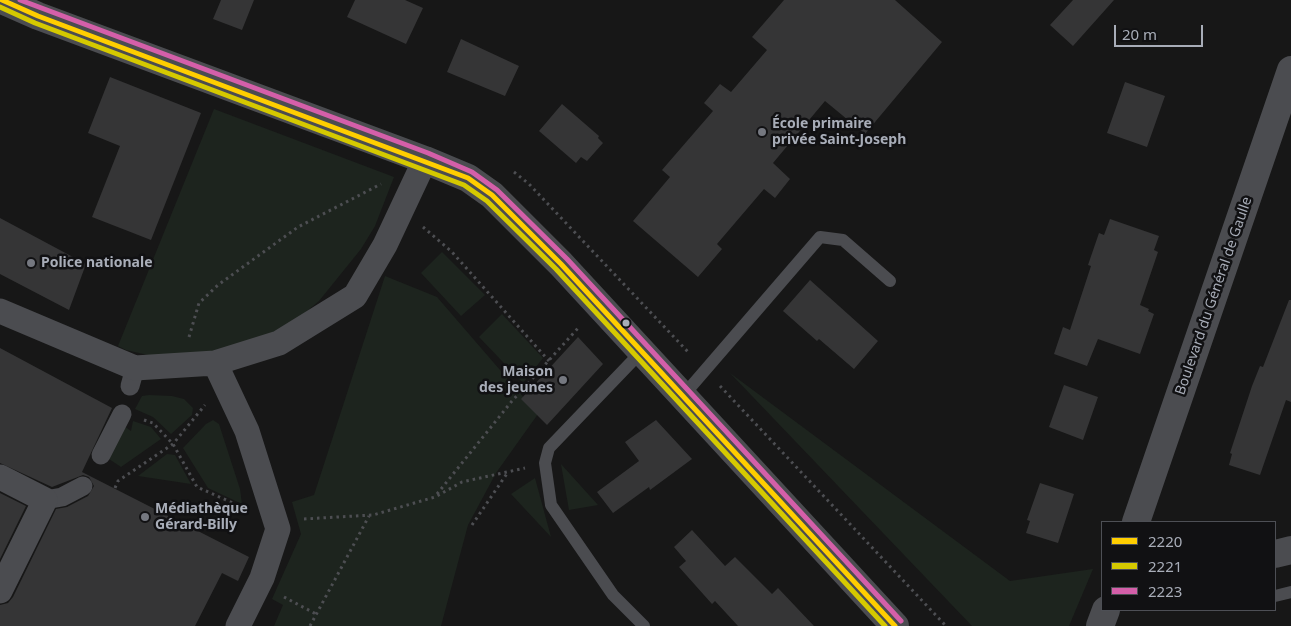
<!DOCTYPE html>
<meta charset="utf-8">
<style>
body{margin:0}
#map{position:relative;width:1291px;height:626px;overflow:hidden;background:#171717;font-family:"Noto Sans",sans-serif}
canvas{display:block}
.legend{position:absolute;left:1101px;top:521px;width:175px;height:90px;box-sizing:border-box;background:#111113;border:1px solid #4d4f55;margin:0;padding:6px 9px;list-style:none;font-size:15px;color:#a8adb8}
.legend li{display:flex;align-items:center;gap:10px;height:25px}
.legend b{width:25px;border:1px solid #4d4f55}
.scale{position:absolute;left:1114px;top:25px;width:89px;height:22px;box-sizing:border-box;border:2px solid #a8adb8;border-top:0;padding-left:6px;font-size:15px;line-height:18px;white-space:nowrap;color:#a8adb8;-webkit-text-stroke:4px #111113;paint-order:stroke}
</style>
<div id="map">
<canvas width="1291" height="626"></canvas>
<ul class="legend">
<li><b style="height:6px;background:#ffce00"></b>2220</li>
<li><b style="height:6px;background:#d5c900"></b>2221</li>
<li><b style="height:6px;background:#d45fa9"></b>2223</li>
</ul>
<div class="scale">20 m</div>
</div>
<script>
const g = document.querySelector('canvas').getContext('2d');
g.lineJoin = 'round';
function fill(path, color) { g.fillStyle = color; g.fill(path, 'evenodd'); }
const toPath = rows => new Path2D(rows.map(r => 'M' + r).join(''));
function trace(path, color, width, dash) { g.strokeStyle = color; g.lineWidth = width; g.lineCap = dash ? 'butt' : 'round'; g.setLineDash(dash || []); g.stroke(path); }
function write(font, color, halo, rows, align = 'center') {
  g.font = font + ' "Noto Sans",sans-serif'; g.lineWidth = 5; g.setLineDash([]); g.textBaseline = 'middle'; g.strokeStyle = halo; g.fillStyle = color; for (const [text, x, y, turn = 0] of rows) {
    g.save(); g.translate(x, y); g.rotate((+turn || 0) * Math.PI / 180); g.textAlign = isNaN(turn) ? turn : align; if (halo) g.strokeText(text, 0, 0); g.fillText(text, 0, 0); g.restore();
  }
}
const green = toPath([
 [214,109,394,177,375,226,361,249,319,301,294,322,233,352,152,356,126,350,118,346],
 [442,252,485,295,461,316,421,273],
 [385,276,437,297,538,414,496,473,468,525,441,626,274,626,283,605,272,599,301,534,292,502,314,495],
 [502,314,543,358,523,383,479,337],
 [730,373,1010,581,1093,569,1069,626,972,626],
 [149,395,172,396,184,399,193,408,192,415,171,434,153,417,135,409,142,396],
 [213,420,219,424,240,489,242,504,208,488,183,448,206,424],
 [133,421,151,427,161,439,121,467,109,459,124,426,131,431],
 [167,454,175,455,191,484,138,476],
 [561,464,598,505,569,510],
 [535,478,551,537,511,494]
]);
const building = toPath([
 [221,0,254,0,242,30,213,19],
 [355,0,405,0,423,8,406,44,347,17],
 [784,0,895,0,942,42,865,134,825,101,773,163,790,179,775,198,764,189,717,244,722,249,698,277,633,221,670,177,662,170,713,111,704,103,720,84,731,92,767,50,752,37],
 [1073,0,1114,0,1073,46,1050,25],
 [461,39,519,66,505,96,447,72],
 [110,77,201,113,151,240,92,217,120,146,88,133],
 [1125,82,1165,96,1147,147,1107,133],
 [562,104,599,136,598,138,603,143,587,161,581,157,576,163,539,131],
 [0,218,86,264,69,310,0,274],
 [1110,219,1159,236,1154,250,1158,252,1140,305,1149,309,1148,311,1154,314,1140,354,1098,339,1087,366,1054,354,1063,327,1070,330,1091,266,1088,265,1099,233,1104,235],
 [810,280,878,341,854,369,819,339,817,341,783,311],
 [1289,300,1291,300,1291,402,1286,400,1260,475,1229,465,1232,454,1230,453,1252,386,1260,366,1263,367],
 [578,337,603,364,547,425,521,399],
 [0,348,112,408,82,472,249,557,238,581,222,573,195,626,0,626,0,605,8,603,13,597,56,509,67,507,88,496,94,486,89,477,83,475,52,487,0,463],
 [1064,385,1098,397,1083,440,1049,427],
 [656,420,692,459,650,490,649,487,613,513,597,492,639,461,625,442],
 [1040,483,1074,494,1058,543,1026,533,1030,521,1027,520],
 [0,493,26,506,0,559],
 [692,530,725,566,735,557,772,594,778,588,814,626,738,626,715,601,712,604,679,567,686,561,674,547]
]);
const path = toPath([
 [514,172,529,184,690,354],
 [423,227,452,252,549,361],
 [189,337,199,303,218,285,298,227,381,184],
 [720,386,946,626],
 [144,420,153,423,173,444,197,487,242,507],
 [115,488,118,481,173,444,205,405],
 [437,494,512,401,580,326],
 [304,519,373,515,435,497,462,482,525,468],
 [472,525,508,472],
 [284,597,316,614],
 [310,626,369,516]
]);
const service = toPath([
 [641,352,549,448,545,463,551,505,613,595,644,626],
 [682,397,820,237,843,240,890,281],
 [1275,596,1291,592]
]);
const pedestrian = toPath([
 [130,386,135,368],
 [101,455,122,414],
 [45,500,62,497,83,486]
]);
const minor = toPath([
 [0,311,135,368,215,363,279,343,355,296,385,245,425,160],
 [215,363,247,431,278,529,262,578,238,626],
 [0,477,45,500,0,591]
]);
const tertiary = toPath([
 [2,0,38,16,425,160,468,178,492,195,561,264,895,626],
 [1136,522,1291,70],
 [1275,554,1291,550],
 [1100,626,1106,610]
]);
const bus1 = toPath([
 [2,0,38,16,468,178,492,195,561,264,895,626]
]);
const bus2 = toPath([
 [0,7,35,23,464,185,487,201,556,269,885,626]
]);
const bus3 = toPath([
 [20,0,428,153,472,172,497,190,567,259,901,621]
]);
const markers = [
 [762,132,5,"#757880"],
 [31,263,5,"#757880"],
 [626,323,4.5,"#a8adb8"],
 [563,380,5,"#757880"],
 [145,517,5,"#757880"]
];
const poiNames = [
 ["École primaire",772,124],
 ["privée Saint-Joseph",772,140],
 ["Police nationale",41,263],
 ["Maison",553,372,"right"],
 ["des jeunes",553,388,"right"],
 ["Médiathèque",155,509],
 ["Gérard-Billy",155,525]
];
const streetNames = [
 ["Boulevard du Général de Gaulle",1214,296,-71]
];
fill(green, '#1d241e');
fill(building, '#353536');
trace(path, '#4d4e52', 3, [2.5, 4]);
trace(service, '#4b4c50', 12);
trace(pedestrian, '#4b4c50', 19);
trace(minor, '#4b4c50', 25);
trace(tertiary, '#4b4c50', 28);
trace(bus1, '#ffce00', 5);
trace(bus2, '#d5c900', 5);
trace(bus3, '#d45fa9', 5);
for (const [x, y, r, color] of markers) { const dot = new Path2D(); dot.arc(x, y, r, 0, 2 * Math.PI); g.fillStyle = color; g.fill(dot); trace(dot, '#111113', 2); }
write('bold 14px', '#a8adb8', '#111113', poiNames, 'left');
write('14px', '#a8adb8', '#111113', streetNames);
</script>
